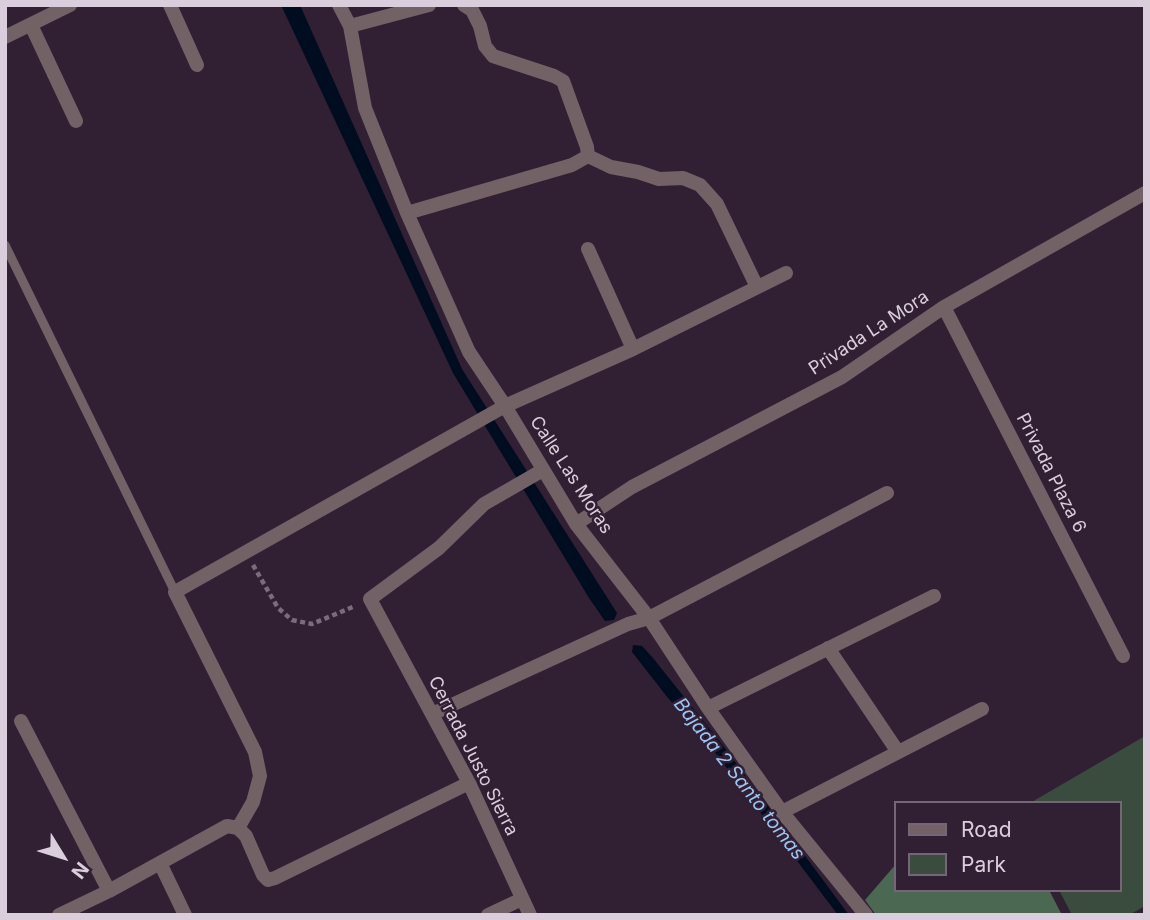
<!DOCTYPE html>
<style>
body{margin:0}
#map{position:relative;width:1150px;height:920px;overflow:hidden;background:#311f33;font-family:Inter,sans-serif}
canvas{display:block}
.frame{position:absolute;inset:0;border:7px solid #dbcedc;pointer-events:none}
.legend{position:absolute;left:894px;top:801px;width:228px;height:91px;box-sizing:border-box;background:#311f33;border:2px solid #756577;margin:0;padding:9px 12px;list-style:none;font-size:21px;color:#dbcedc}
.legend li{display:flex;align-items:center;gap:14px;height:35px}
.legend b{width:35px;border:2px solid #756577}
.north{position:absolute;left:28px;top:822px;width:70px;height:70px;-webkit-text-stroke:5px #311f33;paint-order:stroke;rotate:128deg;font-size:19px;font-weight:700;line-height:28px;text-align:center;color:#dbcedc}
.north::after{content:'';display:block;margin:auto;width:24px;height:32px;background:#dbcedc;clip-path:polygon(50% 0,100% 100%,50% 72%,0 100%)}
</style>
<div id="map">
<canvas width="1150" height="920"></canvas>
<div class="frame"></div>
<ul class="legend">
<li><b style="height:9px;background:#726265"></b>Road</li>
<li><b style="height:19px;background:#394c3d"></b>Park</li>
</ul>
<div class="north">N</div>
</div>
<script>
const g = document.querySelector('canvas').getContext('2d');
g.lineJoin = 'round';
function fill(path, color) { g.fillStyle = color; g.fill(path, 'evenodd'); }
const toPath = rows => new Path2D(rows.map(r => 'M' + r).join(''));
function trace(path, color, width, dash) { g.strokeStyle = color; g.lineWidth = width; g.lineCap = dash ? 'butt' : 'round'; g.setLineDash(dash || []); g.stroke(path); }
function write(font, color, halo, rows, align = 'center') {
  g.font = font + ' Inter,sans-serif'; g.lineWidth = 5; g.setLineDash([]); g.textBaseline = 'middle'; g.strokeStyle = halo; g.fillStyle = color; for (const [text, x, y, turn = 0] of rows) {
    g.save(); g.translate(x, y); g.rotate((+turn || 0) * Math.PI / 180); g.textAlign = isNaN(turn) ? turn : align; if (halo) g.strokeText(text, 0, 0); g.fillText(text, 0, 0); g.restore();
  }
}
const green = toPath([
 [1145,736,1145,906,1129,915,1072,915,1059,890,1120,890,1120,803,1030,803]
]);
const forest = toPath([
 [896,864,896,890,1049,890,1062,915,876,915,865,900]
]);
const water = toPath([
 [281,5,300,5,462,369,617,613,614,620,605,621,589,598,453,373],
 [633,645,642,646,653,658,724,747,849,915,838,915,717,755,668,698,632,652]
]);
const path = toPath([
 [253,565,278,608,292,620,312,624,355,606]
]);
const lane = toPath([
 [5,245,175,592]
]);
const street = toPath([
 [170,5,197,65],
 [339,5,350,26,365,108,407,213,469,352,505,406,576,524,649,618,708,708,782,812,866,915],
 [464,5,472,10,480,26,485,46,493,56,554,76,563,81,587,147,588,156],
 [31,25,76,121],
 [350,26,429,5],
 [5,37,70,5],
 [588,156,611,167,638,172,659,179,683,178,700,185,717,204,757,287],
 [407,213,572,165,588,156],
 [588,249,633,349],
 [944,307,1123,656],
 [576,524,632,487,842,377,944,307,1145,193],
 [828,648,898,752],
 [708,708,934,596],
 [432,714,628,624,649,618,887,493],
 [21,721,109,891],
 [782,812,982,709],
 [238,828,253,802,260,776,255,752,175,592,505,406,633,349,786,273],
 [238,828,246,836,263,875,268,880,275,878,469,783],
 [160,863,185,915],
 [59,915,109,891,227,826,238,828],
 [488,915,522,899],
 [530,915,469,783,370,599,439,548,484,504,543,470]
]);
const streetNames = [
 ["Privada La Mora",869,333,-33],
 ["Privada Plaza 6",1051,473,63],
 ["Calle Las Moras",571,475,57],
 ["Cerrada Justo Sierra",473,756,63]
];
const waterNames = [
 ["Bajada 2 Santo tomas",739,779,52]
];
fill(green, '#394c3d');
fill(forest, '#4b6952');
fill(water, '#000d21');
trace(path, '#7b6b7c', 4.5, [5, 3.5]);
trace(lane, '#726265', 9);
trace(street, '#726265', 14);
write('18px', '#dbcedc', '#311f33', streetNames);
write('italic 19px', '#9cc5f4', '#311f33', waterNames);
</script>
